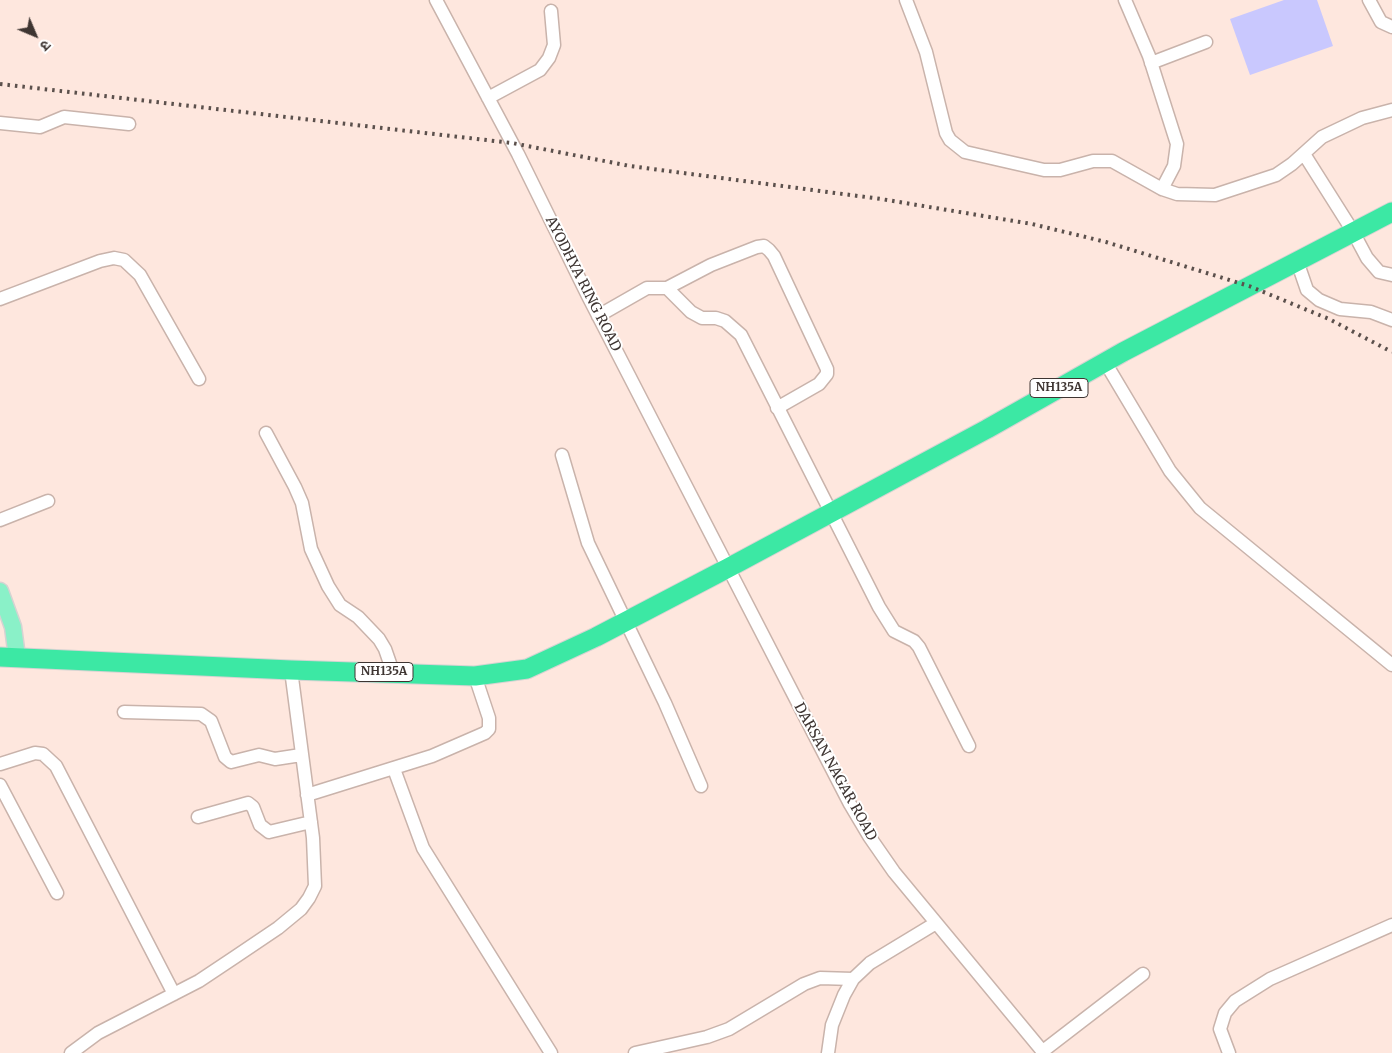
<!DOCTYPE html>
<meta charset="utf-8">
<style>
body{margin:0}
#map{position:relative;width:1392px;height:1053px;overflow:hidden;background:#fee7de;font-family:Merriweather,"Noto Sans Devanagari",serif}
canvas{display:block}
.north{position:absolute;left:10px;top:10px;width:50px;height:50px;-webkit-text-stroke:4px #fff;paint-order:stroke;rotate:135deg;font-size:14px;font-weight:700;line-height:20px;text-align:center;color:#3e3532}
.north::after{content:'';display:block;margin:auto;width:18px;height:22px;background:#3e3532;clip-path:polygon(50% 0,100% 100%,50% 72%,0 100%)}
</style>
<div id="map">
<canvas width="1392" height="1053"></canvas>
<div class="north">उ</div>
</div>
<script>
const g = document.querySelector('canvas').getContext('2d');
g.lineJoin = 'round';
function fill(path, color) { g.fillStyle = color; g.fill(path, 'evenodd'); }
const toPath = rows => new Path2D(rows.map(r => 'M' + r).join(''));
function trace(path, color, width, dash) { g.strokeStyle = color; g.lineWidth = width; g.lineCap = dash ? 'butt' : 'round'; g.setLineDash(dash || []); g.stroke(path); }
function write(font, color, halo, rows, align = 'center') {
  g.font = font + ' Merriweather,serif'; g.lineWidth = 4; g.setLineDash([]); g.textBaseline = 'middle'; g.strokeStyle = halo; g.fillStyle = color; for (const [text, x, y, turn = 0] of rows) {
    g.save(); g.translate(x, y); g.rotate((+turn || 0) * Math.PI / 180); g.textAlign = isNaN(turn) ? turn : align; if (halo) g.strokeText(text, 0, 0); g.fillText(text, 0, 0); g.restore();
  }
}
const building = toPath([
 [1284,0,1317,0,1333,46,1250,75,1230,19]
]);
const minor = toPath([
 [436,0,518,154,588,296,850,804,869,836,894,872,1044,1053],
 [906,0,926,52,946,133,950,140,965,152,1022,165,1044,170,1060,170,1093,161,1112,161,1162,189,1177,194,1215,195,1276,175,1292,164,1322,137,1362,118,1392,110],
 [1125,0,1149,56,1177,144,1174,166,1162,189],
 [1369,0,1381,22,1392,27],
 [1151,63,1206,42],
 [488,98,540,70,549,58,554,45,551,11],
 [0,123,40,127,64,117,129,124],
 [1304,154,1352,230,1367,258,1379,272,1392,275],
 [1297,261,1307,290,1319,300,1340,309,1371,312,1392,320],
 [667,288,711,265,757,247,764,246,769,250,774,256,827,369,827,374,819,384,777,408],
 [0,299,100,261,114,258,124,260,140,275,199,379],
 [598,316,647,288,667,288,691,312,702,318,716,318,725,321,741,335,879,607,894,631,914,641,919,647,969,746],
 [1105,362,1170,471,1200,508,1392,665],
 [266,433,295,487,302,503,311,549,328,586,340,605,358,617,379,639,385,649,393,672],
 [562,455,588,543,665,703,701,786],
 [0,520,48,501],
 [124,712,201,714,211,721,225,757,231,762,259,755,275,759,301,755],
 [0,764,35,753,43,754,56,766,174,994],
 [394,769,423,848,551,1053],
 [0,785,57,893],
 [307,795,432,756,485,733,489,729,489,718,475,676],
 [198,817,248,803,253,807,260,825,269,832,311,822],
 [1043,1051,1143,974],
 [71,1053,98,1033,199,981,235,957,278,928,301,909,309,898,315,886,313,838,291,670],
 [635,1053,707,1037,729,1029,804,984,820,978,853,979],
 [828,1053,832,1025,844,995,853,979,870,963,936,923],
 [1229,1053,1220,1029,1225,1013,1235,1001,1270,979,1392,925]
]);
const major = toPath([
 [0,591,13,627,17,657]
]);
const highway = toPath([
 [0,657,291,670,475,676,527,669,596,637,728,568,987,429,1123,352,1392,212]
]);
const rail = toPath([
 [0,84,512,143,630,166,881,199,1032,224,1106,242,1249,286,1329,319,1392,352]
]);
const shields = [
 [1059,388,58],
 [384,672,58]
];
const shieldNames = [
 ["NH135A",1059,388],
 ["NH135A",384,672]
];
const streetNames = [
 ["AYODHYA RING ROAD",583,284,63],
 ["DARSAN NAGAR ROAD",835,772,61]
];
fill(building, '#c9c8fe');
trace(minor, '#c9b3ab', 15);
trace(major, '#d5d3d2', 19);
trace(highway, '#d5d3d2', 21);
trace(minor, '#fff', 12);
trace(major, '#8af1c8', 16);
trace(highway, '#3ce8a4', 19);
trace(rail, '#5b504c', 4, [2.5, 5]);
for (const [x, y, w] of shields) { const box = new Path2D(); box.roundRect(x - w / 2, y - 9.5, w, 19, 4); g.fillStyle = '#fff'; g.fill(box); trace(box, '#3e3532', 1); }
write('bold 12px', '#3e3532', null, shieldNames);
write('14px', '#3e3532', '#fff', streetNames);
</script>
